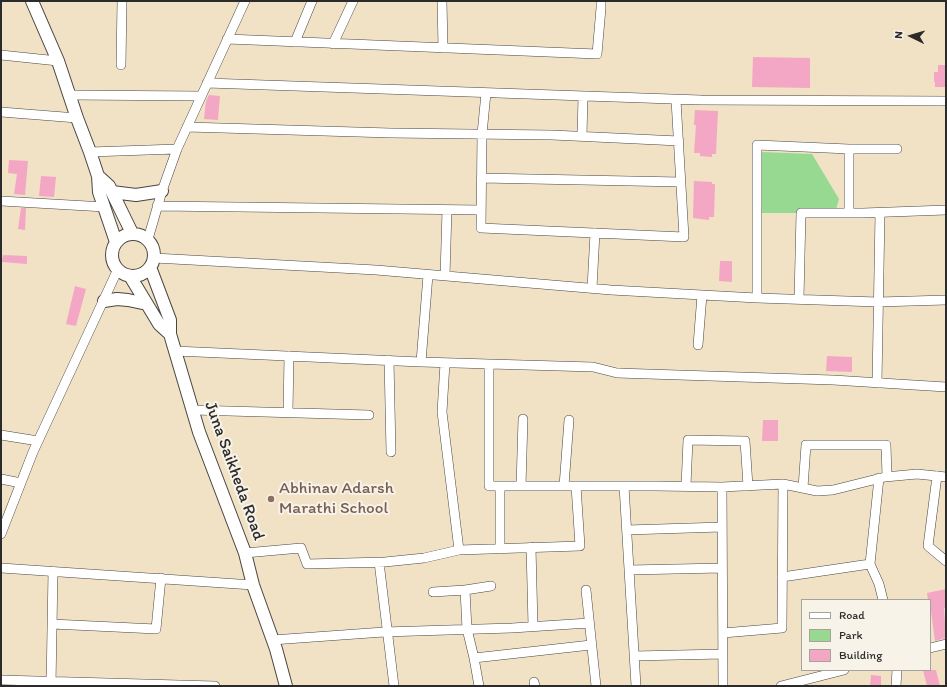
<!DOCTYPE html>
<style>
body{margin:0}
#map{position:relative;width:947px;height:687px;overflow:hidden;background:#f1e1c5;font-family:Itim,sans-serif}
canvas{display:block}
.frame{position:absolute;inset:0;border:2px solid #2b2b2b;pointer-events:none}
.legend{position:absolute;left:801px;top:599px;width:130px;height:72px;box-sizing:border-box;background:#f7f3e8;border:1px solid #a5a39c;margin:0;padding:5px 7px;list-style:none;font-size:12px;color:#2b2b2b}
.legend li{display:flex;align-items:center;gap:8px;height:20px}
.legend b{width:20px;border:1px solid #a5a39c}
.north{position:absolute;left:891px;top:16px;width:40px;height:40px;-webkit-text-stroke:3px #f7f3e8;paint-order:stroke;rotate:275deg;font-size:11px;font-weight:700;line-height:16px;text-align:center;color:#2b2b2b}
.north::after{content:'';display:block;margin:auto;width:14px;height:18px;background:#2b2b2b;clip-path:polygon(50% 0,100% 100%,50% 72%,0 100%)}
</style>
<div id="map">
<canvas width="947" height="687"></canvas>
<div class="frame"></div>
<ul class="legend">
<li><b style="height:5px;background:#fff"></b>Road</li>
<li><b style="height:11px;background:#97d991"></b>Park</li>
<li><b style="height:11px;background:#f4a7c5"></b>Building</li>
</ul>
<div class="north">N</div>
</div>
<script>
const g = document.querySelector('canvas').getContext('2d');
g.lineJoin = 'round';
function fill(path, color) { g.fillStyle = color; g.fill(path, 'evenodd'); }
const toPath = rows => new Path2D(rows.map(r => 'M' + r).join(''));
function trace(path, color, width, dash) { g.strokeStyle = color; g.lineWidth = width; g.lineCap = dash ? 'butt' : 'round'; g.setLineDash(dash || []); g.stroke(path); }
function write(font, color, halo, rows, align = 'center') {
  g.font = font + ' Itim,sans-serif'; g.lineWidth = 4; g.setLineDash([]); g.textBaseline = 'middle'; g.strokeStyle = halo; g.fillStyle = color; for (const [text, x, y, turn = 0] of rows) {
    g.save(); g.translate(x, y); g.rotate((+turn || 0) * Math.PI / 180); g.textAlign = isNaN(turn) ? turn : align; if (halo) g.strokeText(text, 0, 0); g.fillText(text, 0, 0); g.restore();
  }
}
const green = toPath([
 [762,152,812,154,839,199,835,213,762,213]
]);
const building = toPath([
 [753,57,810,58,810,88,752,87],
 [938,65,946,65,946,87,935,87,935,82,934,82,934,72,938,72],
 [209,95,220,96,218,120,204,119,206,101],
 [695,110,718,111,716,154,712,154,712,157,700,156,700,153,694,153,696,125,694,125],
 [9,160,28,161,25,195,14,194,17,174,8,173],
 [41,176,56,177,54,197,39,196],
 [694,181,712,182,712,184,715,184,714,217,709,217,709,220,693,218],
 [21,208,26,208,25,230,18,229],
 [3,255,27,256,27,264,2,262],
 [720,261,732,261,732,282,719,281],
 [75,286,86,289,76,326,66,324],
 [827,356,852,357,852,372,826,371],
 [763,420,778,420,778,441,762,441],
 [946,589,946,607,944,608,946,638,935,641,931,611,930,611,930,600,928,600,927,593],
 [923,670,936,670,940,686,927,686],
 [871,675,881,676,881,686,870,686]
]);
const minor = toPath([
 [442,1,443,48],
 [227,39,597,54,601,8,601,1],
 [295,42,312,1],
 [333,44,353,1],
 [1,55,58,61],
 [121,65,122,1],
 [207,83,701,100,946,101],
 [486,93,482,134,481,228,684,237,676,100],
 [69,95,201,96],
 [1,112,77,118],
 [187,127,391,133,552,135,679,141],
 [582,136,583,96],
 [90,152,177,149],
 [481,178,681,182],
 [1,201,105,207],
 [157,206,481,210],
 [849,213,849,149],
 [148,239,162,191,177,149,245,1],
 [154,258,376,270,611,290,757,298,878,302,946,300],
 [428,275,421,362,593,367,617,373,833,380,946,387],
 [445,276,447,210],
 [592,288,595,233],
 [757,298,757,145,849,149,897,149],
 [799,299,801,213,863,213,946,210],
 [698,345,702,295],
 [175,351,421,362],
 [389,360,391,452],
 [445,363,442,412,459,550,580,546,576,486],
 [489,364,489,486,656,486,722,487,783,484,817,491,833,490,885,477,917,474,946,477],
 [877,383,880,213],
 [193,410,369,415],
 [288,412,289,356],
 [1,435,38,441],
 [937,476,928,546,946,561],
 [1,479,21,483],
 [521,486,523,419],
 [564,486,569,420],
 [624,486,636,686],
 [686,486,688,440,745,441,748,486],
 [722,487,723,686],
 [803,488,806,445,886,445,887,476],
 [627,530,722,527],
 [1,534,33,452,118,269],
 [531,547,533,626],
 [500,549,500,486],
 [245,553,301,548,307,564,385,562,424,558,459,550],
 [379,562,394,686],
 [870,564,879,584,883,600],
 [1,568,253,585],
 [629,570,722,568],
 [782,577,870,564,879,478],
 [465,590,467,629,474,658],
 [586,590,596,686],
 [433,592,465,590,491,586],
 [52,624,156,629,161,578],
 [723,633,782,628,783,484],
 [272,640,384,632,512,628,589,623],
 [930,648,946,644],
 [634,656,723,654],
 [1,680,215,686],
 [534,682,535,686],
 [51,686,53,571],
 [479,686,474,658,591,645],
 [781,686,844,670],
 [896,686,897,670]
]);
const major = toPath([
 [32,1,58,61,77,118,90,152,98,176,99,192,116,242],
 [98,176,109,186,132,233],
 [112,192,136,195,162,191],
 '112 255a21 21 0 1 1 42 0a21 21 0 1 1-42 0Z',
 [150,267,170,320,170,334,199,432,245,553,253,585,276,649,286,686],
 [130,276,159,324,170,334],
 [104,301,117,299,128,300,147,304]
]);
const markers = [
 [271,499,4,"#8d6e63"]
];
const streetNames = [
 ["Juna Saikheda Road",234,471,70]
];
const educationNames = [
 ["Abhinav Adarsh",279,489],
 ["Marathi School",279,509]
];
fill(green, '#97d991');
fill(building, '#f4a7c5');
trace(minor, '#494642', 10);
trace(major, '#494642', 14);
trace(minor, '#fff', 9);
trace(major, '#fff', 12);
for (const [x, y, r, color] of markers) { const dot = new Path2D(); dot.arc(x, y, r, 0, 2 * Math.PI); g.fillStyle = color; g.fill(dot); trace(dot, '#f7f3e8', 1.5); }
write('17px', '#2b2b2b', '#f7f3e8', streetNames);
write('17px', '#785e54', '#f7f3e8', educationNames, 'left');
</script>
